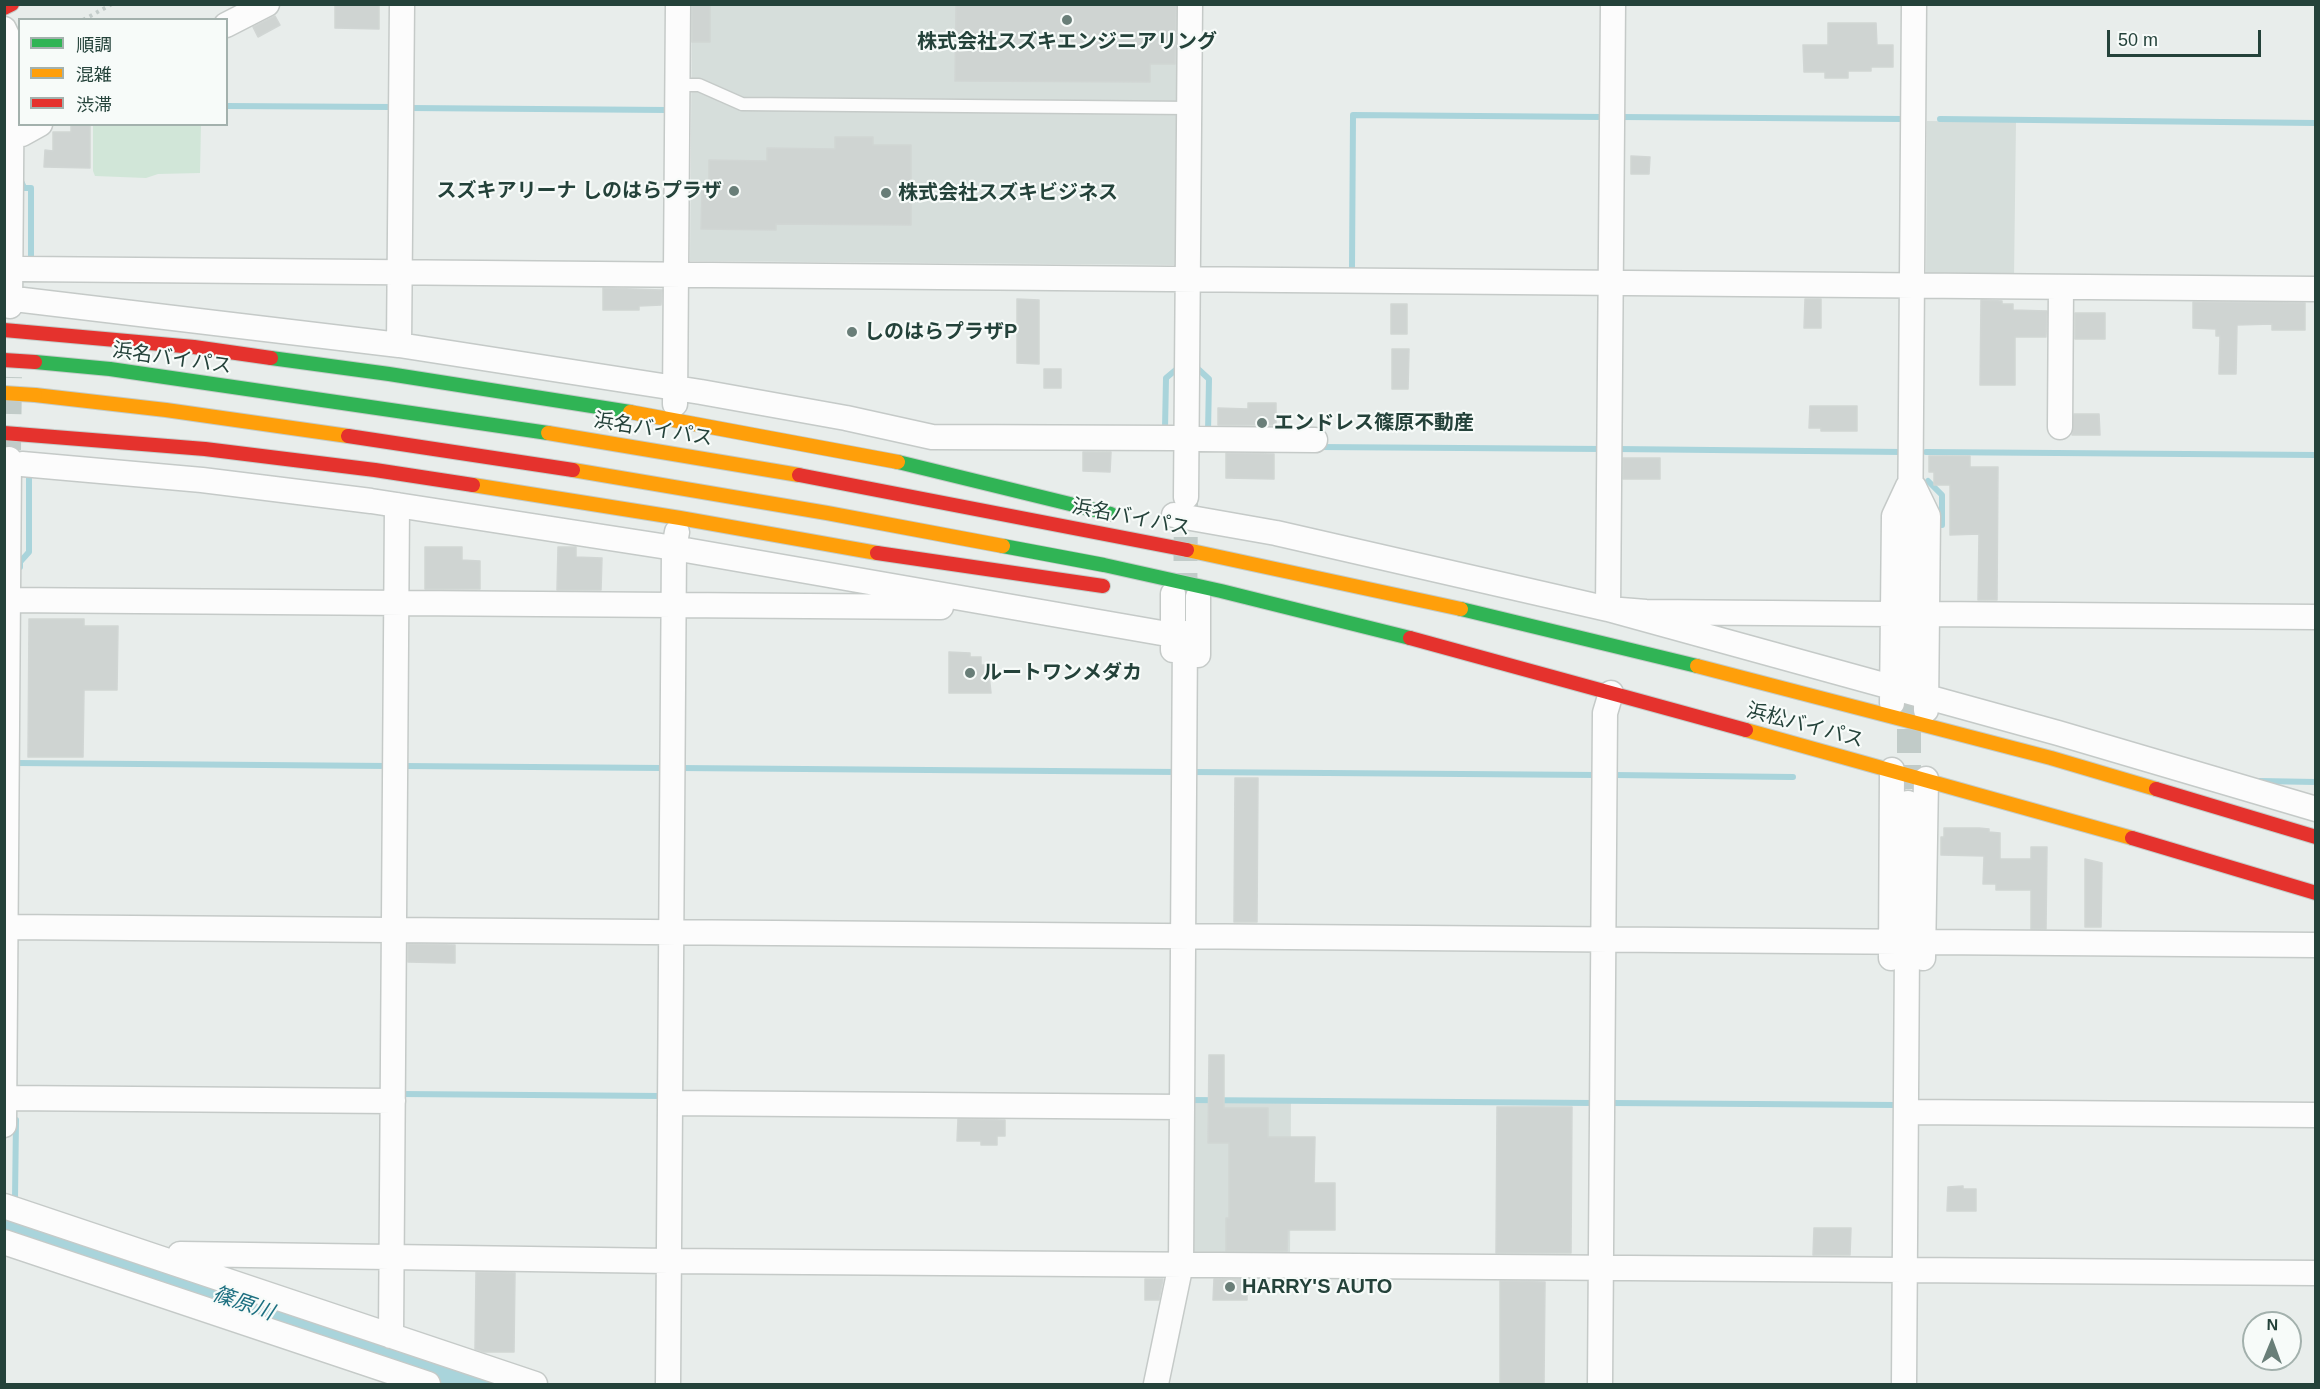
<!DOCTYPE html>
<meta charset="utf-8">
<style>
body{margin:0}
#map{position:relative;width:2320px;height:1389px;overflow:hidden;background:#e8edeb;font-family:Arial,"Noto Sans JP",sans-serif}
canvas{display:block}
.frame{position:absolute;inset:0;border:6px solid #24423a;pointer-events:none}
.legend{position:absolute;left:18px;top:18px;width:210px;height:108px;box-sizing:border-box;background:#f7fbf9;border:2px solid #a3b1ad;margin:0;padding:8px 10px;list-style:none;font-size:18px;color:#24423a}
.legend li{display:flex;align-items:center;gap:12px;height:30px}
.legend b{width:30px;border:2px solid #a3b1ad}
.north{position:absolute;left:2242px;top:1311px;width:60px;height:60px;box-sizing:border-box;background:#f7fbf9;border:2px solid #a3b1ad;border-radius:50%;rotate:1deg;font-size:16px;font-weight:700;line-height:24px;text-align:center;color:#24423a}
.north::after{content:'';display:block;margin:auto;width:21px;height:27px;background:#697e78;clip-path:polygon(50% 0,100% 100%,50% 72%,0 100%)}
.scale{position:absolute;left:2107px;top:30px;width:154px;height:27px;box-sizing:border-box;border:3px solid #24423a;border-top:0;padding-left:8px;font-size:18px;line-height:21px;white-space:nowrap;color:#24423a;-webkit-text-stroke:4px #f7fbf9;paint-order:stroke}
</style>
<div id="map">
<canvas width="2320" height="1389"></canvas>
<div class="frame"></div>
<ul class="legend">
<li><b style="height:8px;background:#30b455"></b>順調</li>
<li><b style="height:8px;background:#ff9f0a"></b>混雑</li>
<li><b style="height:8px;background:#e5322d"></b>渋滞</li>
</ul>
<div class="north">N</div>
<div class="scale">50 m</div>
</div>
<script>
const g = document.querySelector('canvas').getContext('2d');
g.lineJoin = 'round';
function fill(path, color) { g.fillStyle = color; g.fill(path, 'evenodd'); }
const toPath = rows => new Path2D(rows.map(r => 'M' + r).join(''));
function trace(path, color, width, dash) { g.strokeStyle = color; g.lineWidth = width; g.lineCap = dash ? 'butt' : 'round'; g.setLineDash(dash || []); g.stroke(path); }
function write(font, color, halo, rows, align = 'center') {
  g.font = font + ' Arial,"Noto Sans JP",sans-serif'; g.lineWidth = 4.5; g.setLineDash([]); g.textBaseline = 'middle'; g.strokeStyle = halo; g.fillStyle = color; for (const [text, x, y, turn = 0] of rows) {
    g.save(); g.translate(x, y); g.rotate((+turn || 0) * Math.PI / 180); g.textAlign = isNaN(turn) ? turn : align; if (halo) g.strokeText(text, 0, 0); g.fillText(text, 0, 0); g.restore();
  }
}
const built = toPath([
 [692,5,1178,5,1176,265,690,261],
 [1927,121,2016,122,2014,278,1926,278],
 [1190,1102,1291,1102,1290,1257,1193,1257,1188,1252]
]);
const green = toPath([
 [93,125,201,125,200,173,158,174,146,178,95,176,93,171]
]);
const stream = toPath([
 [226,106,391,107],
 [410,108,667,110],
 [1621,117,1903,119],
 [1940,119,2316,123],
 [21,181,24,188,31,188,31,262],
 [1352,268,1353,115,1603,117],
 [1197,368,1209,379,1208,433],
 [1165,429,1166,378,1178,368],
 [1319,447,1602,449],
 [1617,449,1902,452],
 [1926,452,2316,455],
 [1928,481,1942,495,1942,525],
 [20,567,20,562,29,552,29,475],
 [16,763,388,766],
 [403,766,662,768],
 [680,768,1177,772],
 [1192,772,1597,775],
 [1613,775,1793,777],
 [2259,781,2316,782],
 [401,1094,662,1096],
 [1190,1100,1593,1103],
 [1612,1103,1896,1105],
 [15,1199,16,1120],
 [15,1228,15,1217]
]);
const river = toPath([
 [4,1224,481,1384]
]);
const building = toPath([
 [347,4,379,4,379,29,335,28,335,6,347,4],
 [692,4,710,4,710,42,692,42,692,4],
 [956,4,1176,4,1175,64,1150,64,1150,82,955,81,956,4],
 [275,16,280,25,258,37,253,27,275,16],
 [1828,23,1876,23,1877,45,1893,45,1893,67,1871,67,1871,71,1848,71,1848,78,1825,78,1825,72,1804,72,1803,45,1828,45,1828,23],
 [71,124,90,124,90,168,44,167,45,150,53,151,53,132,71,132,71,124],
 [835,137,873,137,873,145,911,145,911,225,776,224,776,230,701,229,702,189,709,189,709,160,767,161,767,148,835,149,835,137],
 [1631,156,1650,157,1649,174,1631,174,1631,156],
 [603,288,662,290,661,305,639,306,639,310,603,310,603,288],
 [1017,299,1039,300,1039,364,1017,363,1017,299],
 [1805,299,1821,299,1821,328,1804,328,1805,299],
 [1981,300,2002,301,2002,304,2013,304,2013,310,2047,311,2046,337,2015,337,2015,385,1980,385,1981,300],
 [2193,302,2305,303,2305,330,2272,330,2272,324,2237,325,2236,374,2219,374,2220,336,2216,336,2216,329,2193,328,2193,302],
 [1391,304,1407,304,1407,334,1391,334,1391,304],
 [2075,313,2105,313,2105,339,2075,339,2075,313],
 [1392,349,1409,349,1408,389,1392,389,1392,349],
 [1044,369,1061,369,1061,388,1044,388,1044,369],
 [1248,403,1276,403,1276,425,1218,425,1218,408,1248,409,1248,403],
 [1810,406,1857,406,1857,431,1821,431,1821,428,1809,428,1810,406],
 [2074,414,2099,414,2100,435,2072,435,2074,414],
 [1083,452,1111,452,1110,472,1083,471,1083,452],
 [1226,453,1274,454,1274,479,1226,478,1226,453],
 [1929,456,1970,456,1970,467,1998,467,1997,600,1978,600,1979,534,1950,535,1950,485,1934,485,1934,472,1929,472,1929,456],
 [1623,458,1660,458,1660,479,1623,479,1623,458],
 [425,547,462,547,462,560,480,561,480,589,425,589,425,547],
 [558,547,576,547,576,557,602,558,601,590,557,590,558,547],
 [29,619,84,619,84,626,118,626,117,690,84,690,83,757,28,757,29,619],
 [949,652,970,653,970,657,981,657,981,665,988,665,991,693,949,693,949,652],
 [1235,778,1258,778,1257,922,1234,922,1235,778],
 [1944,828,1979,828,1989,829,1989,832,2000,833,2000,859,2031,859,2031,847,2047,847,2046,929,2031,929,2031,890,1996,890,1996,884,1983,884,1984,856,1941,855,1941,837,1944,837,1944,828],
 [2085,859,2102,863,2101,927,2085,927,2085,859],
 [408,944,455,945,455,963,408,962,408,944],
 [1209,1055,1224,1055,1224,1108,1268,1108,1268,1137,1315,1137,1314,1183,1335,1183,1335,1230,1288,1230,1287,1251,1226,1251,1226,1218,1229,1218,1229,1143,1208,1143,1209,1055],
 [1497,1107,1572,1107,1571,1253,1496,1253,1497,1107],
 [958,1119,1005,1120,1005,1136,997,1136,997,1145,981,1145,981,1141,957,1141,958,1119],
 [1963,1186,1963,1189,1976,1189,1976,1211,1947,1211,1948,1187,1963,1186],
 [1814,1228,1851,1228,1850,1255,1813,1255,1814,1228],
 [476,1272,515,1273,514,1352,484,1352,475,1349,476,1272],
 [1145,1279,1163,1279,1159,1300,1145,1300,1145,1279],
 [1214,1279,1247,1279,1247,1300,1213,1300,1214,1279],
 [1500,1281,1545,1282,1544,1384,1500,1384,1500,1281]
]);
const streetTunnel = toPath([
 [9,450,10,377],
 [1185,633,1186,497],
 [1909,789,1909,704]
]);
const path = toPath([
 [83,20,112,4]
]);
const lane = toPath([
 [677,85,699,85,742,104,1189,108]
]);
const street = toPath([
 [1613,4,1608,609,1646,612,1893,614],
 [226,25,267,4],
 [4,29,12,46,10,306],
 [12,134,22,134,40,124],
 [23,269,2316,289],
 [23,300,399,345,701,392,846,418,932,437,1175,438],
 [399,345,402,4],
 [675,404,678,4],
 [2060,427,2061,287],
 [1199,439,1315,440],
 [22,464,202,480,371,501,674,548,1173,635],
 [1914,487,1928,516,1926,710],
 [1186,497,1190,4],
 [1174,515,1276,533,1608,609,2058,733,2316,809],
 [4,600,941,607],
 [1927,614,2316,617],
 [1173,650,1173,594],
 [1198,655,1198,597],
 [1909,682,1914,4],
 [1892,703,1894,516,1908,486],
 [4,927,2316,945],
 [1891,958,1892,770],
 [1923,958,1926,779],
 [5,1098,393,1101],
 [670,1103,1182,1107],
 [1906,1112,2316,1115],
 [4,1125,9,459],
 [4,1206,177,1264,180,1254,669,1261,2316,1273],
 [4,1242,428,1384],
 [177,1264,535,1384],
 [391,1336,397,505],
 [668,1384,674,548,677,532],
 [1156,1384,1181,1264,1185,633],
 [1600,1384,1605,713,1611,693],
 [1904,1384,1908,803]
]);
const fast = toPath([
 [271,358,389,374,630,412],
 [35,362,110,369,548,433],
 [898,462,1111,514],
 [1003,546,1104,565,1221,591,1410,638],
 [1461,609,1697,666]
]);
const slow = toPath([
 [35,395,166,410,348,436],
 [630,412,898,462],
 [548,433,799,475],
 [573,470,827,513,1003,546],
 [473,485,680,518,877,553],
 [1187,550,1461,609],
 [1697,666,2051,758,2156,789],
 [1746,730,2132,838]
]);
const jam = toPath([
 [4,8,12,4],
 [4,330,194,347,271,358],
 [4,433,205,449,375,470,473,485],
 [348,436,573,470],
 [799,475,1187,550],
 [877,553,1103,586],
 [1410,638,1746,730],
 [2156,789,2316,837],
 [2132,838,2316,893]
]);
const slowBridge = toPath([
 [4,393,35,395]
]);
const jamBridge = toPath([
 [4,360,35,362]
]);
const markers = [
 [1067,20,6,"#697e78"],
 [734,191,6,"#697e78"],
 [886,193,6,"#697e78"],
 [852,332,6,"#697e78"],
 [1262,423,6,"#697e78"],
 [970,673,6,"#697e78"],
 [1230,1287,6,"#697e78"]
];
const poiNames = [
 ["株式会社スズキエンジニアリング",1067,42,"center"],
 ["スズキアリーナ しのはらプラザ",722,191,"right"],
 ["株式会社スズキビジネス",898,193],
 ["しのはらプラザP",864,332],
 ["エンドレス篠原不動産",1274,423],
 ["ルートワンメダカ",982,673],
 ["HARRY'S AUTO",1242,1287]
];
const streetNames = [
 ["浜名バイパス",172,359,8],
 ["浜名バイパス",653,430,9],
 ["浜名バイパス",1131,518,11],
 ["浜松バイパス",1805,726,15]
];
const waterNames = [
 ["篠原川",243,1304,19]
];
fill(built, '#d6dedb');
fill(green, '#d1e6d8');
trace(stream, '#a9d4db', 6);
trace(river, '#a9d4db', 38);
fill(building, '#cfd4d2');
trace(building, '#d1d6d4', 1.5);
trace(streetTunnel, '#c1cbc8', 24, [24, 12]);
trace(lane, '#c5cac8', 15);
trace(street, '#c5cac8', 27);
trace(fast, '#c3ccc9', 16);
trace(slow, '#c3ccc9', 16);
trace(jam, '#c3ccc9', 16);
trace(path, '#c3ccca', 4, [3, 4.5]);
trace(lane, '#fcfcfc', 12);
trace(street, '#fcfcfc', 24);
trace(fast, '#30b455', 14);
trace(slow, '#ff9f0a', 14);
trace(jam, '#e5322d', 14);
trace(slowBridge, '#c3ccc9', 16, []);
trace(jamBridge, '#c3ccc9', 16, []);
trace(slowBridge, '#ff9f0a', 14);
trace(jamBridge, '#e5322d', 14);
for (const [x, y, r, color] of markers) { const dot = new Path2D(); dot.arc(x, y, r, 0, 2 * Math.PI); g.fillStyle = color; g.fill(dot); trace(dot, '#f7fbf9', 2); }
write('bold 20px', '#24423a', '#f7fbf9', poiNames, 'left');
write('20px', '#24423a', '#f7fbf9', streetNames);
write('italic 21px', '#1c6f80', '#f7fbf9', waterNames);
</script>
